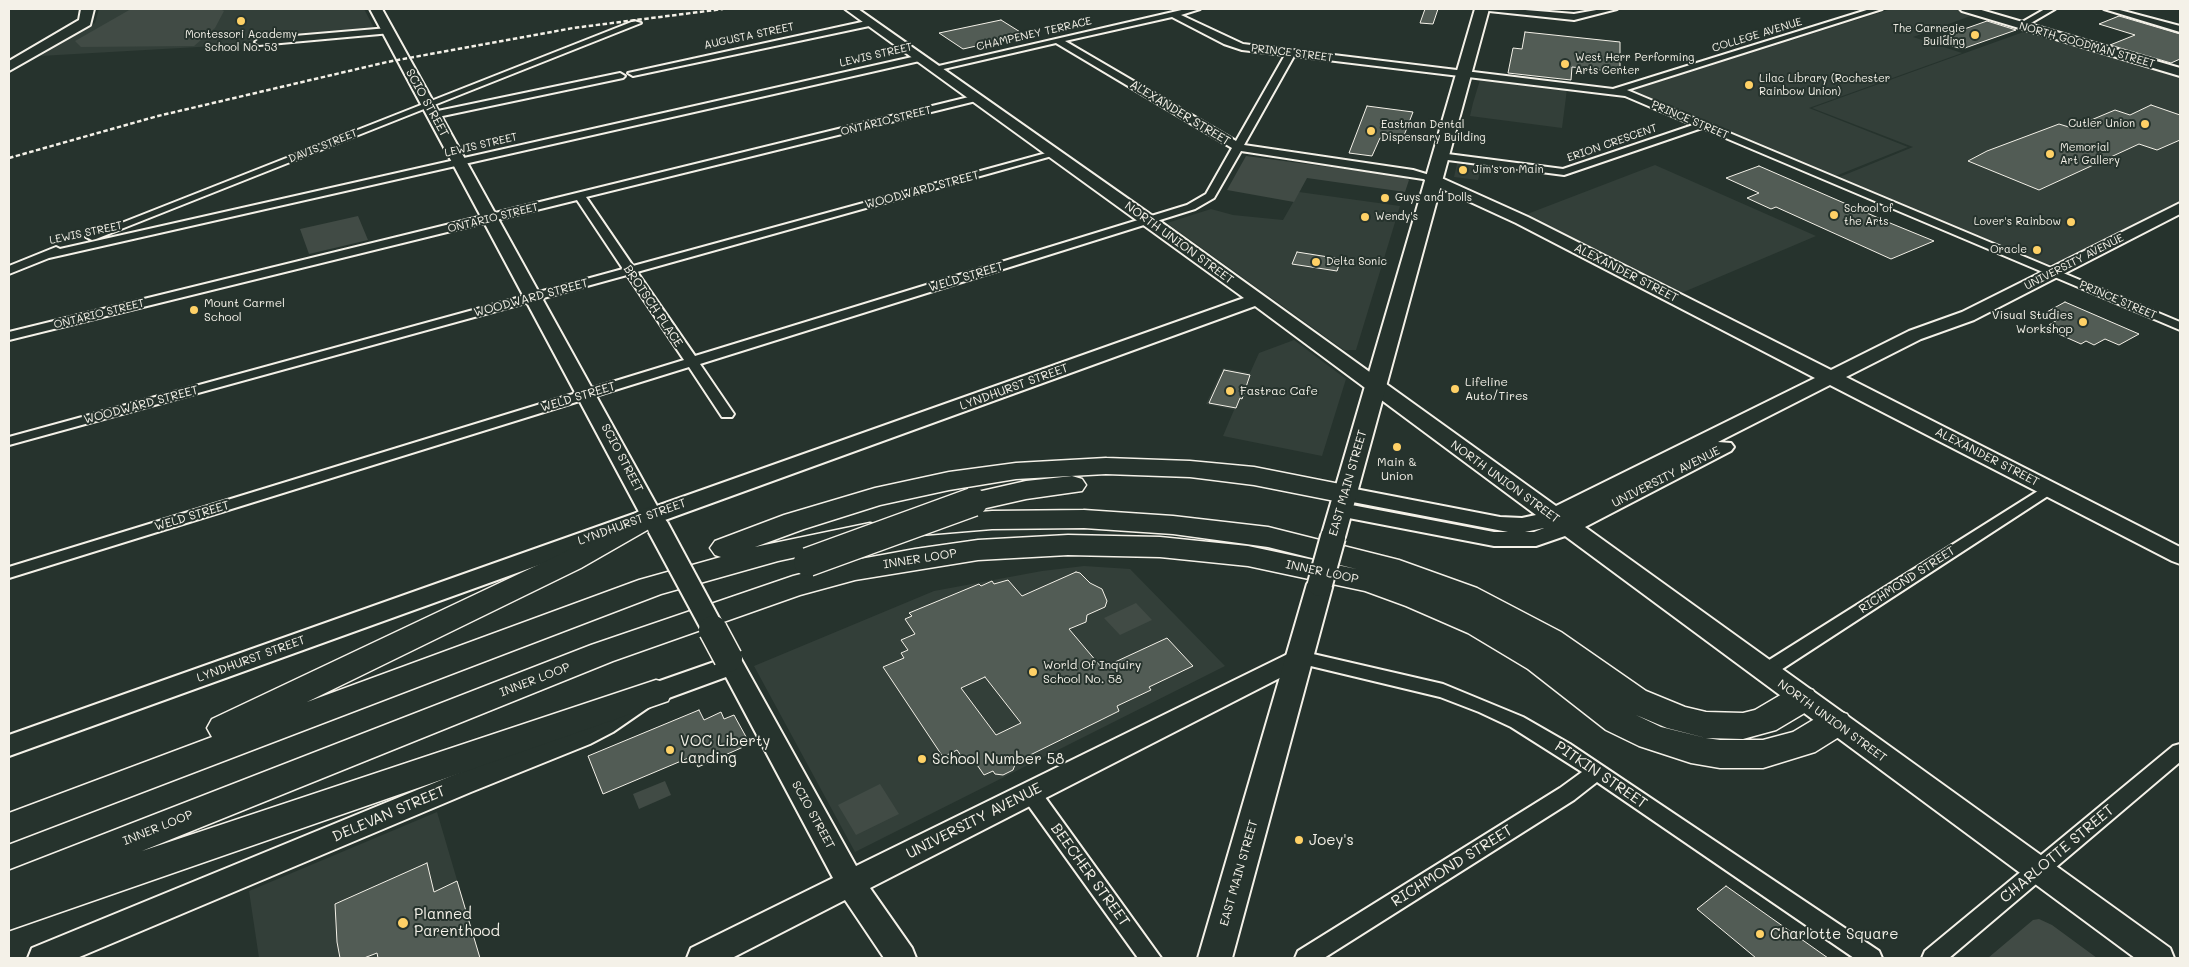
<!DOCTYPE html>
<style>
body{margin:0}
#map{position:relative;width:2189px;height:967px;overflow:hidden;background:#26332d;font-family:Mali,sans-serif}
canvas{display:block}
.frame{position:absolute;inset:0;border:10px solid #f4f1e8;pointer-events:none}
</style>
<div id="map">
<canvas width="2189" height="967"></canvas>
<div class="frame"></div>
</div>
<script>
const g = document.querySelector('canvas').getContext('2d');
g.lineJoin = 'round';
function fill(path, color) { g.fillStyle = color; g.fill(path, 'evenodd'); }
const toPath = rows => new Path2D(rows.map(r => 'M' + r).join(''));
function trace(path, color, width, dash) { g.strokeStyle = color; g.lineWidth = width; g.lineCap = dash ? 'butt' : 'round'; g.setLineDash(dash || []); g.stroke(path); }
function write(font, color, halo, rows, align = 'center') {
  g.font = font + ' Mali,sans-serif'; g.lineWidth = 4; g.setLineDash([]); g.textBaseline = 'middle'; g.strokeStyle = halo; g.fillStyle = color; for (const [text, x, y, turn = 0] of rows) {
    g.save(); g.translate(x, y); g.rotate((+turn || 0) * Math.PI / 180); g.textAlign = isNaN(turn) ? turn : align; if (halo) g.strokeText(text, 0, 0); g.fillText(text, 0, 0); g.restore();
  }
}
const built = toPath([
 [99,9,364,9,379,37,304,43,304,41,40,56,95,23],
 [1891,9,1957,9,1976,14,1913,37,1962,53,1809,108,1908,147,1833,177,1630,91],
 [2029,30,2180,75,2180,201,2058,263,2049,264,2034,261,1837,178,1913,147,1812,108],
 [1480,80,1567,89,1562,128,1470,116,1473,103,1537,111,1473,103],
 [1458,160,1483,163,1478,180,1454,177],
 [1655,165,1816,236,1679,294,1522,216],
 [1299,192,1400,206,1356,350,1344,350,1167,223,1211,209,1233,215,1283,220],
 [1294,340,1346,379,1322,456,1223,436,1234,410,1206,404,1223,368,1250,373,1259,353],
 [1084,566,1130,569,1225,666,855,852,754,666,934,591,1042,571],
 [437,812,480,958,259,958,249,891]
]);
const green = toPath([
 [131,9,220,9,224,11,215,28,194,46,81,47,75,41],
 [1246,156,1405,177,1409,180,1405,192,1307,178,1294,202,1227,190],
 [358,216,368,240,309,254,300,229],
 [1136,603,1152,620,1120,635,1104,618],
 [665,781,671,795,639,809,633,794],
 [880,784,899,814,856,835,838,805],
 [2039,919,2052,925,2097,958,1988,958,2033,920]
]);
const building = toPath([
 [1425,9,1438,9,1433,24,1420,23,1425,9],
 [2119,16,2180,34,2180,59,2171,63,2110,45,2135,35,2099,24,2119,16],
 [1001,20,1025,35,963,49,939,33,1001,20],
 [1987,21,2016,30,1962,49,1933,40,1987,21],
 [1525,32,1620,42,1620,72,1572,67,1571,80,1508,73,1513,48,1522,49,1525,32],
 [2151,105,2180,115,2180,140,2157,150,2139,144,2039,190,1968,161,1987,151,2059,124,2072,128,2115,110,2130,115,2151,105],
 [1367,106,1413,112,1402,141,1380,138,1372,156,1349,153,1367,106],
 [1759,166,1890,223,1934,241,1891,259,1776,207,1771,209,1747,198,1759,193,1726,178,1759,166],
 [1297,252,1341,259,1337,271,1292,264,1297,252],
 [2065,302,2139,334,2119,345,2105,339,2094,345,2086,341,2081,344,2052,331,2057,328,2049,325,2059,319,2045,313,2065,302],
 [1224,370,1250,375,1242,399,1240,398,1236,408,1209,403,1224,370],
 [1076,572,1080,573,1090,583,1102,589,1107,601,1105,607,1087,615,1086,622,1069,629,1102,668,1167,638,1193,666,1149,687,1151,690,1117,706,1119,711,1016,762,1013,770,1003,775,995,774,993,771,984,775,971,756,964,760,957,750,943,757,883,667,904,658,901,653,908,650,901,640,915,634,905,619,912,616,909,613,979,584,981,586,992,581,994,584,1008,580,1022,596,1076,572],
 [985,677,1021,723,996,735,961,688,985,677],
 [699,710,704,720,721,712,724,719,734,715,750,744,698,767,693,756,603,794,588,756,699,710],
 [427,863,434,892,457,881,480,958,378,958,377,953,364,958,340,958,337,942,335,904,427,863],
 [1726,886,1828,958,1756,958,1697,909,1726,886]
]);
const street = toPath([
 [1186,9,1200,9,1181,15,1243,44,1613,89,1870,9,1882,9,1627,90,2180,322,2180,330,1702,128,1564,175,1440,159,1435,156,1440,153,1563,169,1693,125,1625,96,1294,56,1244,145,1413,170,1436,177,1436,181,1241,151,1214,198,1195,209,700,364,734,414,732,417,722,417,689,367,9,578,9,567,684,360,627,275,9,445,9,437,623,269,577,200,9,340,9,332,977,95,982,98,980,100,586,197,633,266,1050,152,1058,152,1059,154,637,272,695,356,1187,205,1206,194,1232,148,1056,43,935,71,930,68,1186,9],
 [1172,17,1224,44,1242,50,1285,55,1236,141,1065,41,1172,17],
 [1485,9,1513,9,1574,14,1602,9,1617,9,1574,20,1489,11,1485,9],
 [2045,9,2055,9,2024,27,2017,25,2045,9],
 [2104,9,2116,9,2180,26,2180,32,2104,9],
 [871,20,874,21,874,25,633,76,628,73,871,20],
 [634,21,641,23,96,239,92,240,86,237,634,21],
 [388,28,391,29,391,33,259,45,255,42,259,39,388,28],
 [921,55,924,56,924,60,49,258,9,274,9,266,56,247,60,249,921,55],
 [620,73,625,76,623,78,433,118,428,115,433,112,620,73],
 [2049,484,2054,486,2057,489,2054,492,1770,677,1764,679,1758,677,1755,672,1758,667,2049,484],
 [1300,651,1443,684,1523,717,1570,744,1879,951,1882,958,1854,958,1597,782,1574,800,1324,958,1295,958,1298,951,1560,788,1582,772,1511,727,1479,712,1440,697,1294,662,1291,657,1294,652,1300,651],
 [2180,744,2180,762,1949,958,1922,958,1925,951,2173,746,2180,744],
 [1030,784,1037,786,1161,958,1138,958,1023,798,1020,792,1023,786,1030,784]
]);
const secondary = toPath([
 [370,9,382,9,657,506,1244,298,845,9,858,9,1154,217,1556,506,1815,378,1516,223,1427,182,1424,179,1427,176,1437,176,1528,217,1831,370,1909,331,1962,312,2180,203,2180,214,1974,320,1921,339,1846,377,2180,547,2180,564,2172,561,1830,385,1718,442,1731,443,1734,447,1731,451,1585,527,2170,948,2174,958,2135,958,1565,536,1536,546,1494,546,1333,515,1330,510,1333,505,1341,503,1494,532,1508,532,1337,499,1334,494,1337,489,1345,487,1500,517,1522,518,1536,515,1255,306,665,520,669,527,666,532,658,534,650,532,647,526,9,756,9,735,639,512,370,9],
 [1544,528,1534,532,1525,532,1544,528],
 [1960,9,1978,9,2180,68,2180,76,1962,11,1960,9],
 [1300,648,1309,651,1312,657,1309,663,870,888,912,948,916,958,884,958,845,900,732,958,687,958,691,948,833,878,726,677,655,703,613,732,590,744,471,792,77,958,28,958,32,948,451,776,572,730,595,718,637,689,717,661,716,658,719,652,728,649,737,652,856,866,1300,648]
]);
const primary = toPath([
 [81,9,94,9,90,25,9,71,9,61,79,20,81,9],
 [1475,9,1489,9,1345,537,1342,543,1333,545,1324,543,1321,537,1475,9],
 [1320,575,1329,578,1333,584,1232,958,1198,958,1307,584,1311,578,1320,575]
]);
const highway = toPath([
 [1106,458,1190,461,1254,467,1345,485,1355,488,1359,494,1355,500,1345,503,1254,485,1190,477,1106,474,1016,479,949,490,880,505,804,529,755,547,870,523,880,525,884,532,880,539,778,561,661,594,9,843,9,813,212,737,207,728,212,719,561,554,643,509,653,506,663,509,667,515,663,521,581,568,307,702,639,580,721,557,715,555,710,548,715,541,784,515,875,488,949,472,1016,463,1106,458],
 [1072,476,1082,479,1086,485,1082,491,1026,499,973,511,963,508,959,502,963,496,973,493,1026,481,1072,476],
 [1084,510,1173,516,1268,527,1399,560,1477,588,1561,632,1646,691,1685,707,1706,712,1743,713,1755,710,1789,690,1801,686,1813,690,1818,699,1813,708,1776,730,1743,739,1706,738,1720,740,1763,740,1793,732,1823,714,1835,710,1847,714,1852,723,1847,732,1815,752,1763,768,1720,768,1691,763,1639,746,1606,730,1528,669,1468,633,1406,606,1365,591,1248,566,1160,557,1068,555,978,560,855,580,800,595,613,661,142,851,656,680,668,683,672,692,668,701,9,930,9,871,591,645,793,576,855,560,915,549,978,540,1068,535,1160,537,1248,546,1356,569,1268,547,1173,534,1084,528,992,529,920,535,910,533,906,526,910,519,920,517,992,511,1084,510],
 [1636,715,1667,728,1706,738,1661,727,1636,715]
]);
const rail = toPath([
 [9,158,158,116,387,62,573,28,723,9]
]);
const secondaryBridgeFar1 = toPath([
 [658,527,714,631]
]);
const secondaryBridge = toPath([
 [713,630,728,658]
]);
const primaryBridge = toPath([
 [1320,584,1333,537]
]);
const highwayBridge = toPath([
 [808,562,973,502]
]);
const markers = [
 [241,21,5,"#ffd166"],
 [1975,35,5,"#ffd166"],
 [1565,64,5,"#ffd166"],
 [1749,85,5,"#ffd166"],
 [2145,124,5,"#ffd166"],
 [1371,131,5,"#ffd166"],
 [2050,154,5,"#ffd166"],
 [1463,170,5,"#ffd166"],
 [1385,198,5,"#ffd166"],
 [1834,215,5,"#ffd166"],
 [1365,217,5,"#ffd166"],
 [2071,222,5,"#ffd166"],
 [2037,250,5,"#ffd166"],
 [1316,262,5,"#ffd166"],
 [194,310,5,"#ffd166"],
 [2083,322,5,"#ffd166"],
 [1455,389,5,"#ffd166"],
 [1230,391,5,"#ffd166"],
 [1397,447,5,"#ffd166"],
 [1033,672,5,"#ffd166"],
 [670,750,5,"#ffd166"],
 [922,759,5,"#ffd166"],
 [1299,840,5,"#ffd166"],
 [403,923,6,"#ffd166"],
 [1760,934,5,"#ffd166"]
];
const farPoinames = [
 ["The Carnegie",1965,29,"right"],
 ["Building",1965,42,"right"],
 ["Montessori Academy",241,35,"center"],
 ["School No. 53",241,48,"center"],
 ["West Herr Performing",1575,58],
 ["Arts Center",1575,71],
 ["Lilac Library (Rochester",1759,79],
 ["Rainbow Union)",1759,92],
 ["Cutler Union",2135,124,"right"],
 ["Eastman Dental",1381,125],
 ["Dispensary Building",1381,138],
 ["Memorial",2060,148],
 ["Art Gallery",2060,161],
 ["Jim's on Main",1473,170],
 ["Guys and Dolls",1395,198],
 ["School of",1844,209],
 ["the Arts",1844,222],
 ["Wendy's",1375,217],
 ["Lover's Rainbow",2061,222,"right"],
 ["Oracle",2027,250,"right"],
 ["Delta Sonic",1326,262]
];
const farStreetnames = [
 ["CHAMPENEY TERRACE",1034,34,-13],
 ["COLLEGE AVENUE",1757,35,-17],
 ["AUGUSTA STREET",749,36,-12],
 ["NORTH GOODMAN STREET",2087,45,16],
 ["PRINCE STREET",1292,53,7],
 ["LEWIS STREET",876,55,-13],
 ["PRINCE STREET",1690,120,23],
 ["ONTARIO STREET",886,121,-14],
 ["ERION CRESCENT",1612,143,-19],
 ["LEWIS STREET",481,145,-13],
 ["DAVIS STREET",323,146,-22],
 ["ONTARIO STREET",493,218,-14],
 ["LEWIS STREET",86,233,-12],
 ["UNIVERSITY AVENUE",2074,262,-27],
 ["PRINCE STREET",2118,300,23],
 ["ONTARIO STREET",99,314,-14]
];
const streetNames = [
 ["SCIO STREET",427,103,61],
 ["ALEXANDER STREET",1180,113,31],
 ["WOODWARD STREET",922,190,-15],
 ["NORTH UNION STREET",1179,243,36],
 ["ALEXANDER STREET",1626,273,27],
 ["WELD STREET",966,277,-17],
 ["WOODWARD STREET",531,298,-15],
 ["BROTSCH PLACE",653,306,56],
 ["LYNDHURST STREET",1014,387,-20],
 ["WELD STREET",578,397,-17],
 ["WOODWARD STREET",141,405,-15],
 ["ALEXANDER STREET",1987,457,27],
 ["SCIO STREET",622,458,62],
 ["UNIVERSITY AVENUE",1666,477,-27],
 ["NORTH UNION STREET",1505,482,36],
 ["EAST MAIN STREET",1348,483,-74],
 ["WELD STREET",192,516,-17],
 ["LYNDHURST STREET",632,522,-20],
 ["INNER LOOP",920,559,-9],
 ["INNER LOOP",1322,572,12],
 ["RICHMOND STREET",1907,580,-33],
 ["LYNDHURST STREET",251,659,-20],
 ["INNER LOOP",535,680,-21],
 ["NORTH UNION STREET",1832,721,36],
 ["SCIO STREET",813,815,61],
 ["INNER LOOP",158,828,-22],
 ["EAST MAIN STREET",1239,873,-74]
];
const poiNames = [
 ["Mount Carmel",204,303],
 ["School",204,317],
 ["Visual Studies",2073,315,"right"],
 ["Workshop",2073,329,"right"],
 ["Lifeline",1465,382],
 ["Auto/Tires",1465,396],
 ["Fastrac Cafe",1240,391],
 ["Main &",1397,462,"center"],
 ["Union",1397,476,"center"],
 ["World Of Inquiry",1043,665],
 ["School No. 58",1043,679]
];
const nearPoinames = [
 ["VOC Liberty",680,741],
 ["Landing",680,758],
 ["School Number 58",932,759],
 ["Joey's",1309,840],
 ["Planned",414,914],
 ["Parenthood",414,931],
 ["Charlotte Square",1770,934]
];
const nearStreetnames = [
 ["PITKIN STREET",1601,775,34],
 ["DELEVAN STREET",389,814,-23],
 ["UNIVERSITY AVENUE",974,821,-27],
 ["CHARLOTTE STREET",2057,854,-40],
 ["RICHMOND STREET",1452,866,-32],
 ["BEECHER STREET",1090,875,54]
];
fill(built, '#333f39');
fill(green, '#414b45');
fill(building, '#525c55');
trace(building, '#f4f1e8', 1);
trace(street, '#f4f1e8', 4);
trace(secondary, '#f4f1e8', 4);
trace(primary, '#f4f1e8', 4);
trace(highway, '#f4f1e8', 3);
fill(street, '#26332d');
fill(secondary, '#26332d');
fill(primary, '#26332d');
fill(highway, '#26332d');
trace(rail, '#f4f1e8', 2.5, [4.5, 2.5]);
trace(secondaryBridgeFar1, '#f4f1e8', 25, []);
trace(secondaryBridge, '#f4f1e8', 31, []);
trace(primaryBridge, '#f4f1e8', 28, []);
trace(highwayBridge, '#f4f1e8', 31, []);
trace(secondaryBridgeFar1, '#26332d', 21);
trace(secondaryBridge, '#26332d', 28);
trace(primaryBridge, '#26332d', 24);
trace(highwayBridge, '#26332d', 28);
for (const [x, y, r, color] of markers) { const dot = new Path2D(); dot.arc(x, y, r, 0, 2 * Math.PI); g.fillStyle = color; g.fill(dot); trace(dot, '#26332d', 2); }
write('11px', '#f4f1e8', '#26332d', farPoinames, 'left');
write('11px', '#f4f1e8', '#26332d', farStreetnames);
write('12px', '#f4f1e8', '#26332d', streetNames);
write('12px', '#f4f1e8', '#26332d', poiNames, 'left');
write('15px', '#f4f1e8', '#26332d', nearPoinames, 'left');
write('15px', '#f4f1e8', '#26332d', nearStreetnames);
</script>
